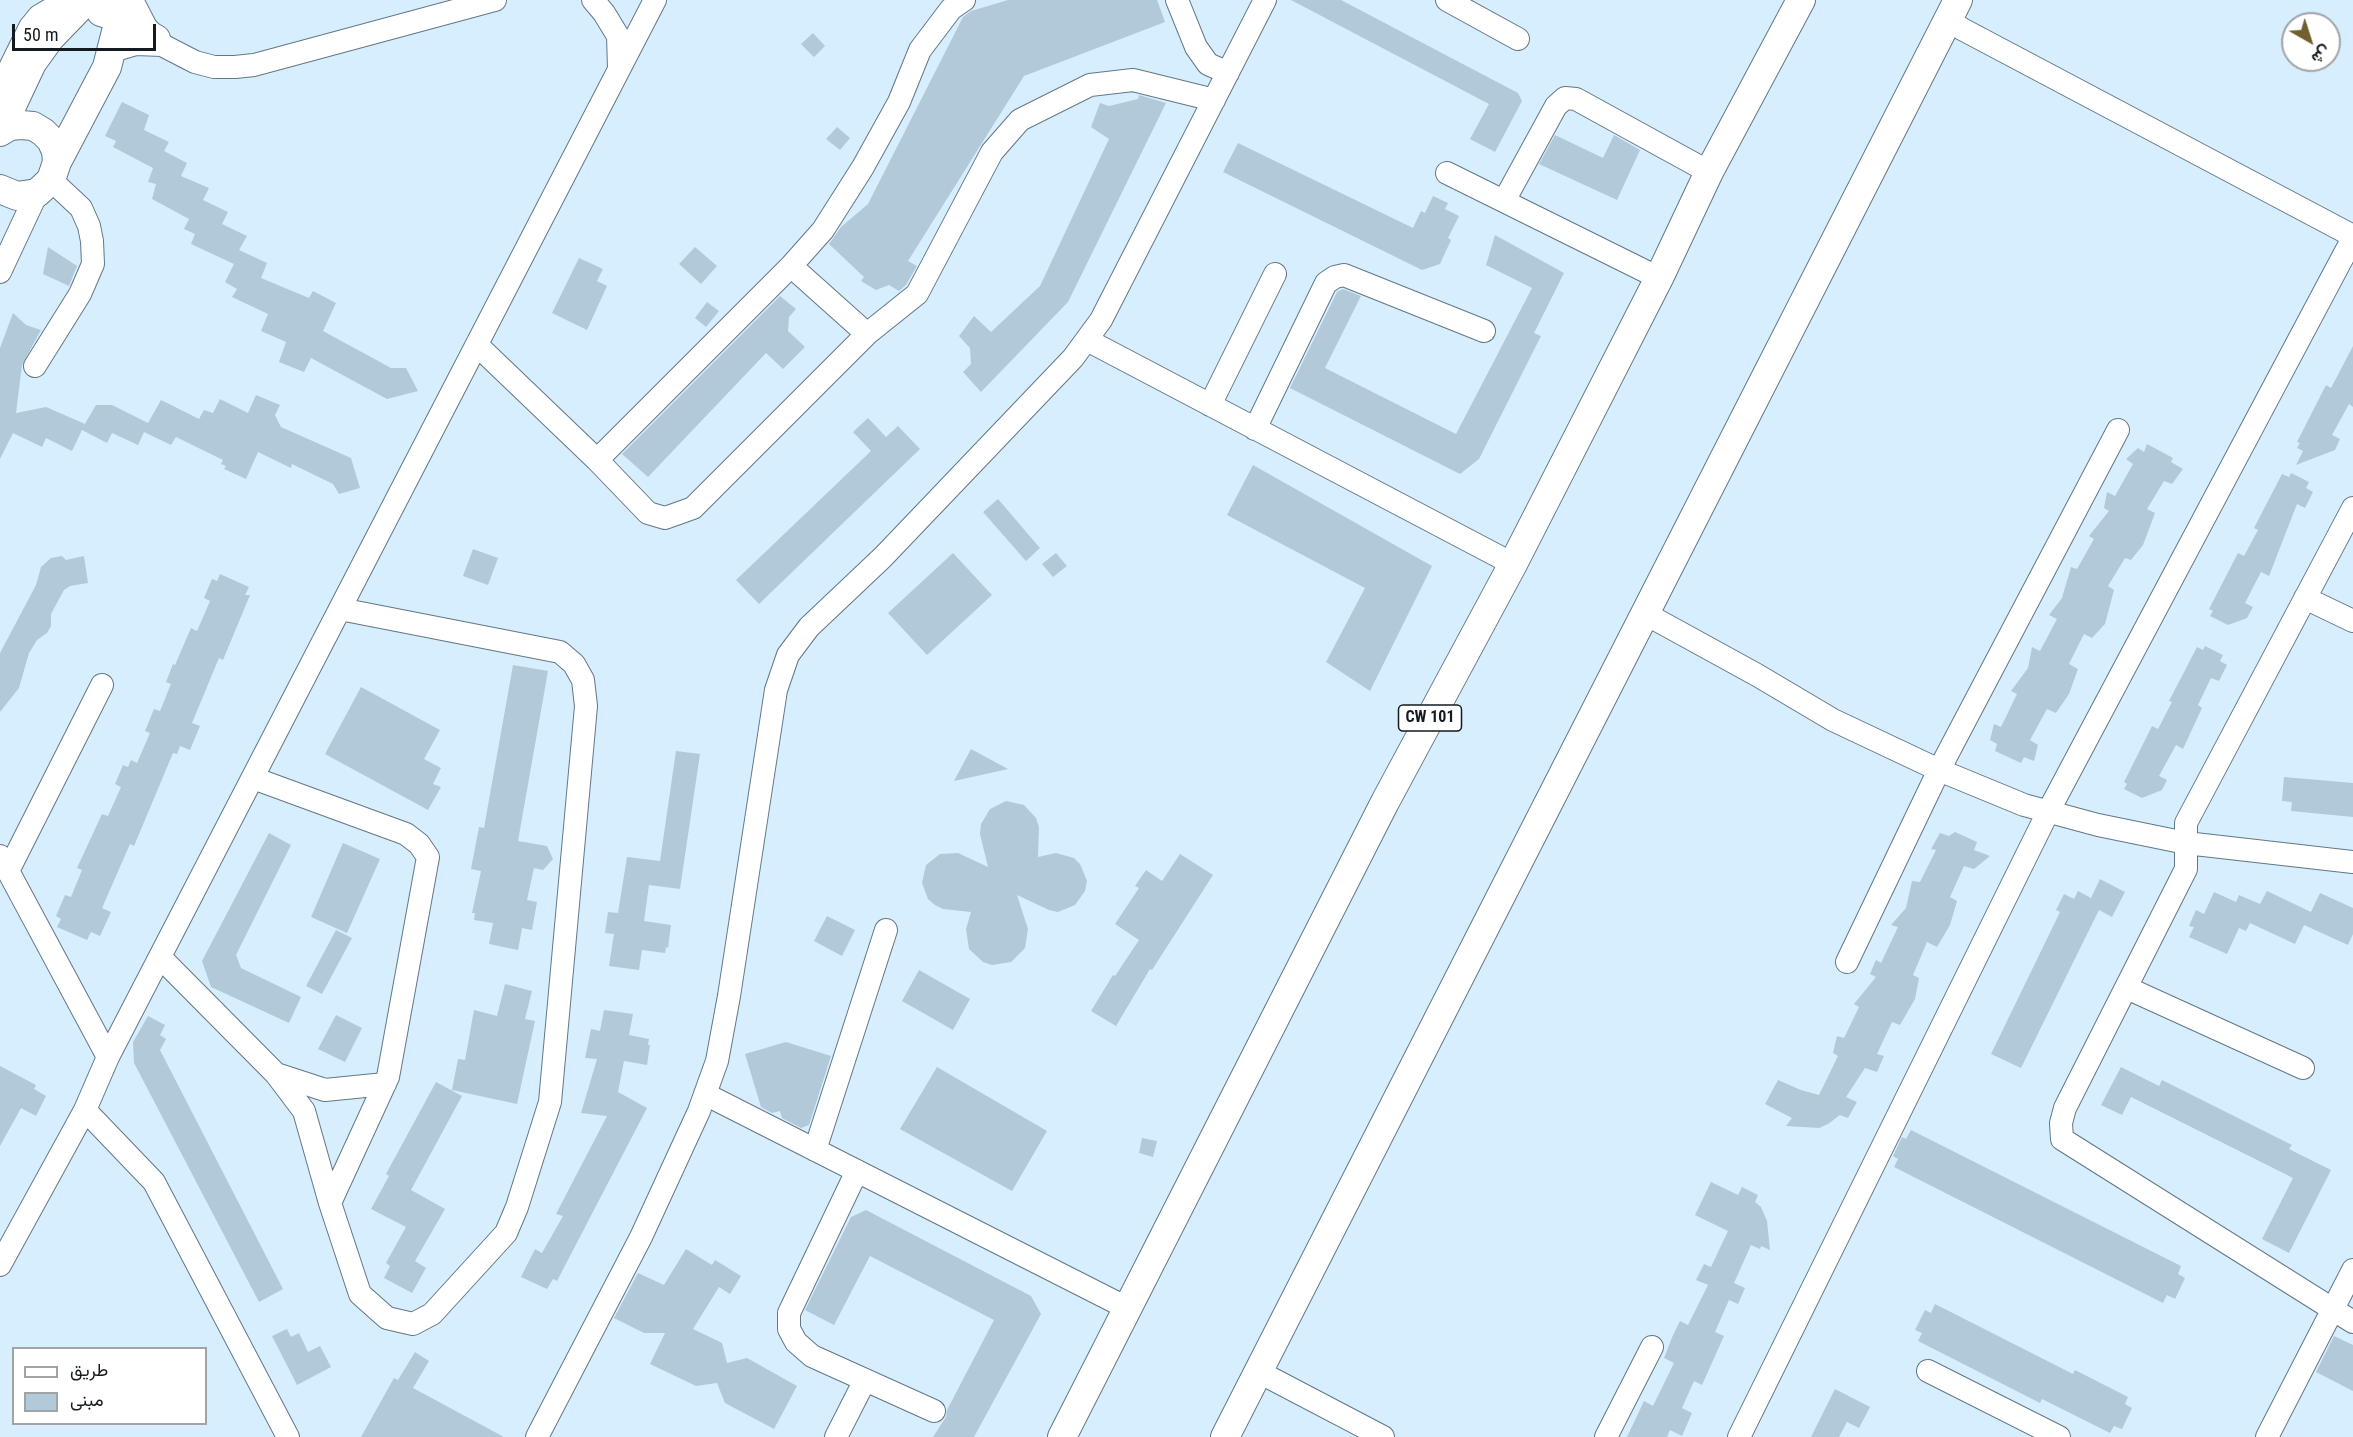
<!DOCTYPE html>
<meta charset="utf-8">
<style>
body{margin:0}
#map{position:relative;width:2353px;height:1437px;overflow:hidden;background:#d7eeff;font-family:"Roboto Condensed",Vazirmatn,sans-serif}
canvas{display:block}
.legend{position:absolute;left:12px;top:1347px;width:195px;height:78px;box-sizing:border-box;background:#fff;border:2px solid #a1a4a6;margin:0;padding:8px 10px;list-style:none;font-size:18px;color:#131b21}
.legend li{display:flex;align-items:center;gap:12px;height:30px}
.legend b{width:30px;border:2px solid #a1a4a6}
.north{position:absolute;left:2281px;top:12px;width:60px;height:60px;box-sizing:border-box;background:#fff;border:2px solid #a1a4a6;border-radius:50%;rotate:141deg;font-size:16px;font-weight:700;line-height:24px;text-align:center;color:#131b21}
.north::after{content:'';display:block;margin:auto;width:21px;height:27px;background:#715f2d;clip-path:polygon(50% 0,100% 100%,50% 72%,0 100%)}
.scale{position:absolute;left:12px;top:24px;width:144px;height:27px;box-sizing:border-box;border:3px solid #131b21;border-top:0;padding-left:8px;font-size:18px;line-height:21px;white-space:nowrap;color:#131b21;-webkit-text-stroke:4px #fff;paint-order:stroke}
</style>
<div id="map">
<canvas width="2353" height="1437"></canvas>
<ul class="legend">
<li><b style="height:8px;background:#fff"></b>طريق</li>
<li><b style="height:16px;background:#b2c9d9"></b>مبنى</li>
</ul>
<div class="north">ش</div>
<div class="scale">50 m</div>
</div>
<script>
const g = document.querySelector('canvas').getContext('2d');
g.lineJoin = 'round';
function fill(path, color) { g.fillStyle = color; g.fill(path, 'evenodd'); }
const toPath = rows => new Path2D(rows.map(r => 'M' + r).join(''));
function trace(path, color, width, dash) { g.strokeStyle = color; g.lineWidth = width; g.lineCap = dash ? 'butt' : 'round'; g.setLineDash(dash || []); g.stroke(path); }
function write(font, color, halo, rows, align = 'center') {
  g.font = font + ' "Roboto Condensed",sans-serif'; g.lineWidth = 6; g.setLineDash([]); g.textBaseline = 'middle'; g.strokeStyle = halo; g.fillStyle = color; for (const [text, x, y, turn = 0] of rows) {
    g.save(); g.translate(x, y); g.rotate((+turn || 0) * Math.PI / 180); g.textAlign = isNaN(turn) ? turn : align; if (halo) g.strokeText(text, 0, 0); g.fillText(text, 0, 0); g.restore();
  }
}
const building = toPath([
 [1008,0,1157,0,1165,22,1024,76,908,261,917,266,906,285,899,291,889,285,876,290,861,281,864,277,829,244,841,227,868,204,963,17,971,11],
 [1291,0,1341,0,1518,93,1522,101,1495,152,1470,139,1489,104],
 [813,33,825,46,814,57,801,44],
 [1139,95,1166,103,1068,302,981,392,963,372,971,364,970,348,959,336,974,316,991,332,1040,286,1109,139,1091,127,1100,103,1109,106,1138,99],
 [122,102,149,115,144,130,169,142,164,151,187,163,181,176,209,188,203,200,228,212,222,224,247,236,239,250,267,263,261,278,309,298,313,291,336,303,323,331,391,368,406,368,418,391,387,399,311,358,304,372,279,362,286,342,261,331,268,314,232,297,237,289,225,282,234,264,191,244,195,234,184,229,189,219,152,199,156,184,148,182,153,168,113,147,116,141,105,136],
 [837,127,850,138,840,150,826,139],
 [1555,135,1603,158,1614,135,1640,150,1617,200,1539,164],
 [1238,143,1413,228,1421,211,1425,213,1433,196,1448,203,1445,209,1459,216,1448,238,1451,240,1440,264,1422,270,1223,172],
 [1495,235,1564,273,1534,333,1541,336,1479,459,1460,474,1290,388,1337,292,1343,289,1361,296,1325,368,1456,434,1532,288,1486,265],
 [48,247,77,266,69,286,43,274],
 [695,247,717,266,701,284,679,264],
 [579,258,603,269,597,281,607,286,587,330,552,313],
 [780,296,796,309,789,317,788,331,805,347,783,369,766,353,648,477,622,454],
 [707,302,719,311,706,327,695,318],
 [13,313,26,325,41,330,22,365,16,413,46,407,85,424,83,427,96,405,112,405,148,423,161,400,199,419,204,410,213,413,220,399,248,413,256,395,280,405,275,415,281,427,351,458,360,488,339,494,333,484,292,464,291,468,258,452,246,479,224,469,226,466,221,464,223,460,176,437,171,445,144,432,138,445,112,433,107,443,82,430,72,451,46,438,42,447,13,433,0,459,0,348],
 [2353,346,2353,407,2349,404,2332,435,2340,439,2335,450,2296,465,2303,451,2297,448,2300,443,2297,442,2326,385,2331,388],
 [868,418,886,437,898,426,920,449,759,604,736,580,871,451,853,432],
 [2147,444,2173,458,2171,462,2183,469,2172,484,2164,481,2147,509,2155,513,2143,545,2131,560,2125,558,2108,586,2114,590,2105,624,2092,638,2084,634,2069,664,2078,669,2069,694,2056,713,2047,709,2030,740,2038,745,2034,761,2024,757,2021,763,1995,751,1997,744,1990,740,1994,724,2001,727,2017,694,2011,691,2028,668,2032,647,2040,651,2057,619,2049,615,2062,598,2071,567,2077,569,2094,539,2089,536,2109,511,2104,508,2107,492,2115,496,2133,464,2126,459,2138,448,2144,452],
 [1253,465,1432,566,1370,691,1326,662,1365,588,1227,515],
 [2291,473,2309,482,2306,488,2313,492,2305,508,2297,504,2269,576,2261,572,2245,603,2253,607,2247,618,2228,625,2210,616,2213,611,2209,609,2238,553,2244,556,2258,530,2254,528,2282,474,2289,477],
 [998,499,1040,548,1026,561,983,512],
 [473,549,498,558,488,585,463,576],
 [953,553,992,595,927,655,888,613],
 [1056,553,1067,566,1053,577,1042,564],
 [62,556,66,560,84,556,88,583,70,586,64,590,51,614,51,626,47,633,37,640,29,653,19,688,0,712,0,653,36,585,41,567,51,558],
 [220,574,249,587,245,595,250,595,223,660,219,658,192,723,200,726,190,750,180,746,177,754,173,753,134,846,130,844,102,908,111,912,100,936,91,932,87,940,57,927,61,919,56,916,65,895,71,897,82,870,77,868,102,814,108,816,121,787,115,784,123,765,128,767,131,760,137,763,150,733,145,731,154,709,160,711,171,684,166,682,173,664,175,665,191,628,197,631,210,601,204,598,212,579,217,581],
 [2205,646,2223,655,2220,661,2227,665,2219,681,2211,678,2198,705,2202,708,2183,749,2176,745,2159,776,2167,780,2162,790,2142,798,2124,789,2127,784,2124,782,2152,726,2158,729,2172,702,2169,701,2197,647,2203,650],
 [513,665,548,671,518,841,547,846,553,859,543,870,534,868,527,900,537,902,532,930,522,928,518,950,489,944,493,923,474,920,475,913,472,913,481,871,471,869,479,827,484,828],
 [361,687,440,730,424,759,441,768,433,784,441,787,428,810,325,754],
 [971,749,1008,769,954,781],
 [676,751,700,754,680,889,649,885,644,921,671,925,668,948,666,947,665,953,642,950,639,970,609,966,614,934,605,933,608,912,618,913,627,857,660,861],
 [2284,777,2353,783,2353,817,2291,811,2292,802,2282,801],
 [1006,801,1024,805,1036,818,1039,827,1038,857,1056,853,1074,858,1080,864,1087,881,1085,891,1075,905,1058,912,1049,910,1017,895,1028,929,1025,948,1011,962,992,965,983,962,969,949,966,929,971,912,943,909,935,905,928,899,922,883,926,865,940,854,958,853,988,867,980,834,981,824,990,809],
 [1955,832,1977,842,1974,850,1990,856,1974,869,1964,866,1950,897,1957,901,1950,925,1937,947,1927,942,1913,975,1919,978,1915,999,1900,1025,1892,1022,1877,1054,1884,1056,1877,1072,1865,1068,1846,1097,1857,1102,1848,1118,1840,1115,1828,1124,1819,1128,1786,1126,1792,1118,1765,1104,1778,1080,1801,1090,1819,1095,1838,1056,1833,1053,1837,1036,1844,1038,1859,1007,1854,1004,1876,977,1870,974,1876,960,1881,963,1898,927,1891,925,1906,908,1912,881,1920,882,1936,850,1931,849,1940,833,1949,836],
 [269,833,291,845,236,955,241,968,301,997,289,1023,211,987,202,961],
 [343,843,380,859,347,933,311,917],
 [1180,854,1213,875,1152,970,1150,969,1116,1026,1091,1011,1113,975,1115,976,1139,940,1115,924,1139,888,1135,886,1146,870,1162,881],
 [2100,879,2125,892,2112,917,2099,910,2021,1068,1991,1054,2060,912,2056,910,2064,894,2074,899,2078,891,2091,898],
 [2267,891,2311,912,2320,893,2353,908,2353,934,2348,945,2304,925,2295,944,2250,923,2246,931,2239,928,2227,954,2189,937,2194,927,2189,926,2196,910,2204,914,2214,892,2236,902,2239,895,2260,904],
 [827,916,855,930,842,956,814,941],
 [336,930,352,938,322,994,306,986],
 [919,970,970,999,953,1030,902,1001],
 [505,984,532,991,525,1019,535,1021,517,1104,452,1090,458,1059,465,1060,474,1010,497,1016],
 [604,1010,633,1014,629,1035,649,1039,648,1045,650,1045,647,1065,624,1061,618,1092,647,1108,557,1281,553,1279,547,1289,521,1277,535,1249,542,1253,563,1216,556,1214,607,1116,581,1113,597,1059,585,1058,591,1029,600,1031],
 [336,1015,362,1028,345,1062,318,1049],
 [148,1016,165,1025,160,1035,166,1039,160,1050,283,1289,259,1302,134,1063,133,1042],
 [786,1042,831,1056,809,1125,801,1128,782,1118,780,1111,772,1113,761,1107,745,1054],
 [0,1066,36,1085,34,1089,46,1096,36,1116,21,1108,0,1146],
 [937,1067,1047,1131,1012,1191,900,1129],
 [2121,1067,2159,1086,2162,1080,2292,1145,2289,1149,2331,1170,2289,1253,2262,1239,2293,1178,2131,1097,2122,1115,2101,1105],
 [436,1082,462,1096,411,1190,445,1209,415,1261,426,1268,412,1293,384,1278,390,1266,386,1263,406,1227,371,1209,389,1176,386,1174],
 [1911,1130,2181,1266,2178,1274,2185,1278,2175,1299,2167,1295,2163,1303,1894,1167,1898,1159,1893,1156,1902,1137,1906,1139],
 [1142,1138,1157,1141,1153,1157,1139,1153],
 [1711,1182,1738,1195,1742,1187,1758,1195,1755,1202,1761,1207,1767,1221,1770,1250,1761,1246,1760,1249,1751,1245,1734,1283,1745,1288,1738,1304,1729,1300,1715,1332,1724,1336,1702,1385,1694,1381,1682,1408,1692,1413,1682,1436,1670,1430,1667,1437,1627,1437,1644,1401,1653,1406,1674,1363,1664,1358,1673,1335,1680,1321,1688,1325,1708,1285,1696,1280,1704,1264,1711,1267,1728,1231,1695,1215],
 [866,1210,1031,1296,1041,1314,974,1437,933,1437,946,1417,947,1410,994,1320,870,1256,834,1325,805,1310,851,1217],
 [686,1249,712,1265,715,1260,741,1276,730,1294,719,1287,693,1329,722,1343,727,1363,747,1358,797,1386,774,1429,725,1403,717,1383,696,1386,650,1364,665,1333,644,1333,614,1318,638,1273,664,1285],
 [1935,1304,2073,1374,2075,1370,2128,1397,2125,1404,2132,1408,2122,1429,2114,1426,2110,1433,2042,1399,2040,1403,1918,1341,1922,1333,1915,1330,1925,1310,1931,1313],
 [287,1329,291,1337,299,1333,308,1352,320,1346,331,1367,297,1385,272,1336],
 [2334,1336,2353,1345,2353,1391,2316,1372],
 [415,1352,429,1361,413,1388,504,1437,361,1437,394,1378,398,1380],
 [1835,1389,1870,1407,1859,1428,1847,1422,1839,1437,1811,1437]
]);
const minor = toPath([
 [132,0,146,27,162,45,195,62,214,67,235,67,254,65,495,0],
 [593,0,604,13,618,36,619,68],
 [1177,0,1196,47,1208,64,1228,73],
 [1447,0,1518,39],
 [1948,19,1962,29,2353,236],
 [112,51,136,44,162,45],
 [0,88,30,27,39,16,51,9,80,7],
 [1447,173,1659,278],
 [1504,201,1556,106,1565,98,1576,99,1709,172],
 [791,266,867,334],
 [0,272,37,193],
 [1087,340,1513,564],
 [477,345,597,460,791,266,823,230,863,167,899,102,920,50,951,9,964,0],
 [35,366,80,294,93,264,92,241,89,226,81,208,51,180],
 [1210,405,1275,274],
 [1255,429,1326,283,1335,277,1344,275,1484,331],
 [597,460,648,513,665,518,693,508,867,334,917,294,992,152,1020,120,1090,85,1133,80,1214,100],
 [2353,508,2186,823,2186,869,2065,1108,2061,1123,2062,1139,2353,1322],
 [2305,598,2353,621],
 [1644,613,1757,675,1833,720,1939,770,2024,805,2098,825,2186,843,2353,862],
 [253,778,406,834,419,844,428,857,388,1077,330,1203],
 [0,856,108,1057],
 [8,871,102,685],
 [160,957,276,1074,304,1111,330,1203,360,1294,387,1318,413,1324,432,1314,506,1233,517,1207,550,1102,586,706,583,680,574,664,560,652,340,609],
 [1847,962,1939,770,2118,430],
 [2127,988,2303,1068],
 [276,1074,325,1090,385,1084],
 [705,1094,1127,1308],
 [85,1110,154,1182,288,1437],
 [815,1150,886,930],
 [857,1171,789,1313,789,1329,796,1342,812,1356,934,1411],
 [0,1265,85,1110,108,1057,655,0],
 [1928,1371,2059,1437],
 [1259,1372,1383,1437],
 [537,1437,641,1237,699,1111,717,1061,729,996,776,690,788,655,809,627,883,557,1073,358,1101,320,1265,0],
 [836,1437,865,1380],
 [1606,1437,1652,1347],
 [1739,1437,2048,812,2353,238],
 [2267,1437,2353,1270]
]);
const major = toPath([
 [101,12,119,18,156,39],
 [0,131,32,63,50,38,80,7,84,0],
 [0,132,10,126,21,125,33,126,43,132,51,140,56,151,57,162,51,180,37,193,17,196,0,189],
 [57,162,107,67,124,0],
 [1062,1437,1385,802,1513,564,1659,278,1709,172,1801,0],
 [1225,1437,1958,0]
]);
const shields = [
 [1430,718,63]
];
const shieldNames = [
 ["CW 101",1430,718]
];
fill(building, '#b2c9d9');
trace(minor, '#627786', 24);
trace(major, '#627786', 30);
trace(minor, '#fff', 22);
trace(major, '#fff', 28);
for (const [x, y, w] of shields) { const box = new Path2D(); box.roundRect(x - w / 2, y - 13, w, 26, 4.5); g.fillStyle = '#fff'; g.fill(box); trace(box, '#131b21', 1.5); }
write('bold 16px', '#131b21', null, shieldNames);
</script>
